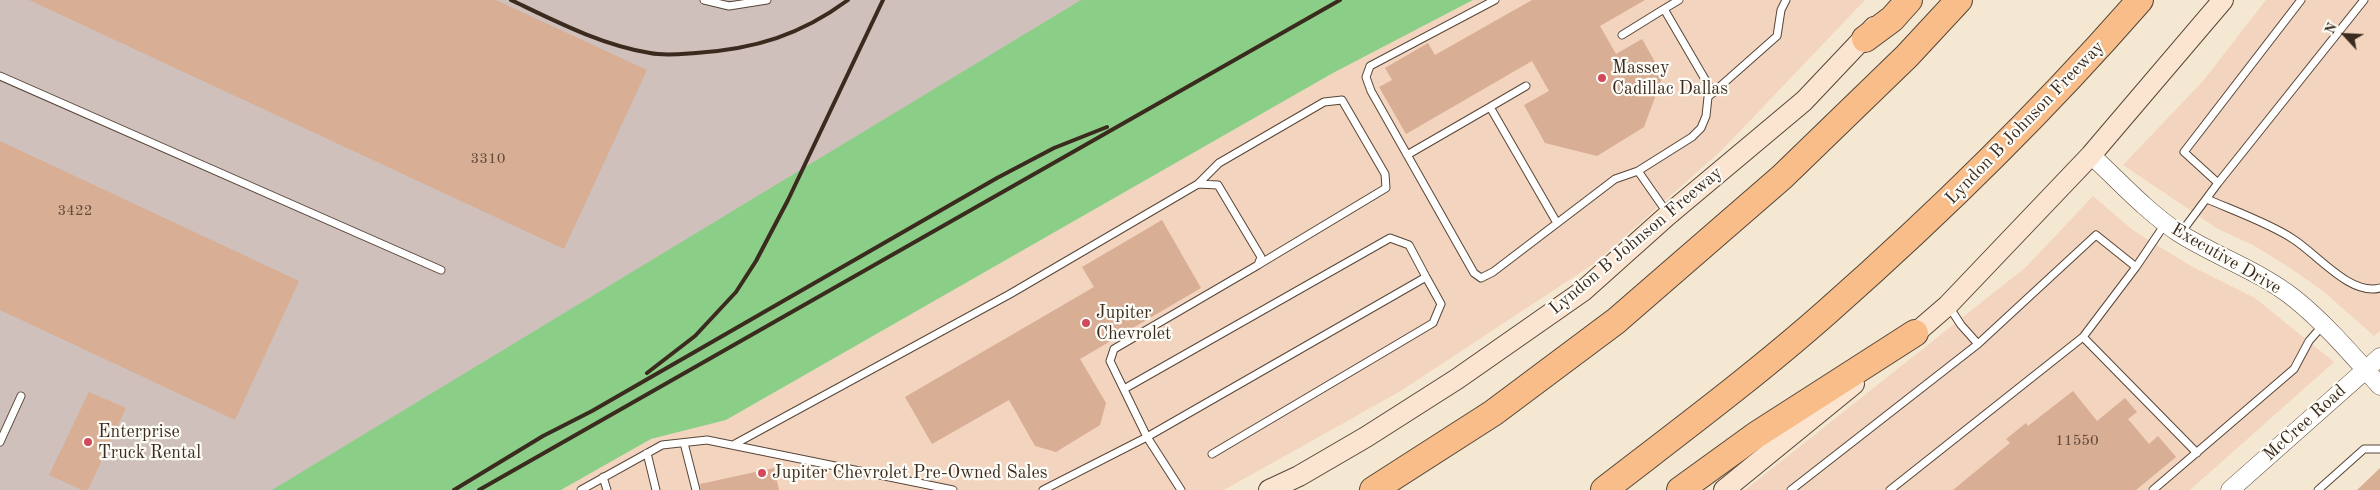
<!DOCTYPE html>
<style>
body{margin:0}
#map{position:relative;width:2380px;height:490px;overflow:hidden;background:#f5e8d2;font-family:"Old Standard TT",serif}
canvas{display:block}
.north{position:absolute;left:2320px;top:10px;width:50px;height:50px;-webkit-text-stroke:4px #fdfcf7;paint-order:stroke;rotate:295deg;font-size:14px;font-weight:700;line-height:20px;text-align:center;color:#3b2a1e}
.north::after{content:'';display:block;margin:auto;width:18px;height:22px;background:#3b2a1e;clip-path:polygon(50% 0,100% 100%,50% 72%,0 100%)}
</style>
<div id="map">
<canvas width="2380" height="490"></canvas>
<div class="north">N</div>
</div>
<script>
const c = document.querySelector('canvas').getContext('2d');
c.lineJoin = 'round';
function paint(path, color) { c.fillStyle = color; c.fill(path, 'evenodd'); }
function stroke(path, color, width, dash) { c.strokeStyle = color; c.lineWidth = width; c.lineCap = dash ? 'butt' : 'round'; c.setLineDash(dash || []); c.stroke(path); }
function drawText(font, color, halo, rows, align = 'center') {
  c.font = font + ' "Old Standard TT",serif'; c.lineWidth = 4.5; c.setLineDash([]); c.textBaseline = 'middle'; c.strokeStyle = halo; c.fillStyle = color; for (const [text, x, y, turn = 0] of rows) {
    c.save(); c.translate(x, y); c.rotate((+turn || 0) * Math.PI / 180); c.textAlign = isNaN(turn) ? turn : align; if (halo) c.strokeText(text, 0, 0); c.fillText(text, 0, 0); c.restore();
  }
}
paint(new Path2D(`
 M 1473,0 L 1865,0 L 1722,150 L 1595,263 L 1399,392 L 1224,490 L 561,490 L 651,439 L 726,420 L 1333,73 Z
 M 2266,0 L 2380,0 L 2380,331 L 2374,336 L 2323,291 L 2290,268 L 2253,245 L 2218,229 L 2123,165 L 2203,81 Z
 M 2093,196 L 2134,231 L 2191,266 L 2255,298 L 2334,362 L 2190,490 L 1745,490 L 2026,267 Z`), '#f3d4bf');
paint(new Path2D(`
 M 0,0 L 1266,0 L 314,490 L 0,490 Z`), '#cfc0bb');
paint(new Path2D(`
 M 1081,0 L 1473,0 L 1333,73 L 726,420 L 651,439 L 561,490 L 272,490 Z`), '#8bce87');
paint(new Path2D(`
 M 29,0 L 496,0 L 647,70 L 564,249 Z
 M 1532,0 L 1645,0 L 1600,26 L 1616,54 L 1642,39 L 1663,76 L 1644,127 L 1597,156 L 1545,143 L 1524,105 L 1549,91 L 1532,61 L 1406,134 L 1379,87 L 1392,80 L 1385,68 L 1428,43 L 1435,55 Z
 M 0,141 L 299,281 L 235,420 L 0,310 Z
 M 1162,220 L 1201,288 L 1080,359 L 1106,403 L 1100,425 L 1056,452 L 1035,446 L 1009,400 L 932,444 L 905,397 L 1094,287 L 1082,267 Z
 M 2073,391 L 2097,421 L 2125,398 L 2137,412 L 2128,419 L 2149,444 L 2158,436 L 2176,457 L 2136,490 L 1953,490 L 2010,443 L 2006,439 L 2026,423 L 2028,426 Z
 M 89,392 L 126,408 L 88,490 L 82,490 L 49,475 Z
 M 774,468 L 779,490 L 701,490 L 700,484 Z
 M 2380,468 L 2380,490 L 2357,490 Z`), '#d8ae94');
const service = new Path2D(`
 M 704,0 L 729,6 L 767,0
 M 1495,0 L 1370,66 L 1366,77 L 1371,91 L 1474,273 L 1481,278 L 1493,272 L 1615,179 L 1638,171 L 1692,137 L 1701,128 L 1706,116 L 1708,97 L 1777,36 L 1781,10 L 1786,0
 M 1679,0 L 1664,9 L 1713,93
 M 1622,35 L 1664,9
 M 0,76 L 441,270
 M 1490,107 L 1526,86
 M 1407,155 L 1490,107 L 1557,223
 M 1638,171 L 1668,214
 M 2218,183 L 2364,0
 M 1198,184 L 1219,163 L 1324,102 L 1342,100 L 1385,174 L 1386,188 L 1258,265
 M 2207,199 C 2232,210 2271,224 2293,239 C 2317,254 2350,296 2380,288
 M 2165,224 L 2136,267 L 2083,337 L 2197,453
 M 2180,234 L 2218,183 L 2184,152 L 2301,0
 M 1948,305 L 1961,325 L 1978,344
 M 0,442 L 21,396
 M 684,443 L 696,490
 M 733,445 L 1010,294 L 1198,184 L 1218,185 L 1261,257 L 1258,265 L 1114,349 L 1110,361 L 1147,437 L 1426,277 L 1409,245 L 1390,238 L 1124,389
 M 647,453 L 656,490
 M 1212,454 L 1433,323 L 1441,304 L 1426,277
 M 603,477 L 607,490
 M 581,490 L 662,445 L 707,440 L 953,490
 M 1043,490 L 1147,437 L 1181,490
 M 1791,490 L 1978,344 L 2096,235 L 2136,267
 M 1890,490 L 2083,337
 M 2153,490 L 2294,369 L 2309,341 L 2323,325
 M 2318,490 L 2364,449 L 2380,449`);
const tertiary = new Path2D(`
 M 2091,155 C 2119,181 2147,212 2179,233 C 2217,257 2260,271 2295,299 C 2326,324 2353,356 2380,386
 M 2230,490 L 2380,357`);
const secondary = new Path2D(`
 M 1904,343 L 1948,305 L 2091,155 L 2223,0
 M 1269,490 L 1299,476 L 1366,437 L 1457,379 L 1583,291 L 1668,215 L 1804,101 L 1874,27
 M 1724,490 L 1854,384`);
const motorway = new Path2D(`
 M 1865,39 L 1892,19 L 1909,0
 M 1373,490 L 1493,413 L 1616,321 L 1782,177 L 1907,56 L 1959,0
 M 1604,490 C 1679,432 1757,374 1828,311 C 1939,213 2043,111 2140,0
 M 1680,490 L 1756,435 L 1915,333`);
stroke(service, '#574639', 9);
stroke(tertiary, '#574639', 19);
stroke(secondary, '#574639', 22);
stroke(motorway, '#574639', 28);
stroke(service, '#fff', 7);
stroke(tertiary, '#fff', 18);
stroke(secondary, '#fce5d0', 20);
stroke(motorway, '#f8bd89', 26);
stroke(new Path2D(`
 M 511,0 C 555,21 601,45 650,53 C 665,56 681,54 696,53 C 755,49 801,35 848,0
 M 647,373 L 695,336 L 736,292 L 756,261 L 788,200 L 883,0
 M 454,490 L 543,436 L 592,411 L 997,178 L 1054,148 L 1107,127
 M 479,490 L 1340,0`), '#3b2a1e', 4);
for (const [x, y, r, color] of [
 [1602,78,5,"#d1495b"],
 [1086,323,5,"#d1495b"],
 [88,442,5,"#d1495b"],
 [762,473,5,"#d1495b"]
]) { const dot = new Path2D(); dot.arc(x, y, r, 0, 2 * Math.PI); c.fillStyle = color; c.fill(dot); stroke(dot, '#fdfcf7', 2); }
drawText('15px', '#624b3c', null, [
 ["3310",488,159],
 ["3422",75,211],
 ["11550",2077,441]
]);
drawText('18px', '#3b2a1e', '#fdfcf7', [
 ["Massey",1612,68],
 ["Cadillac Dallas",1612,89],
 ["Jupiter",1096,313],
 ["Chevrolet",1096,334],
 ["Enterprise",98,432],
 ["Truck Rental",98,453],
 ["Jupiter Chevrolet Pre-Owned Sales",772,473]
], 'left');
drawText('18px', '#3b2a1e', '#fdfcf7', [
 ["Lyndon B Johnson Freeway",2025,123,-46],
 ["Lyndon B Johnson Freeway",1636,241,-40],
 ["Executive Drive",2226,259,30],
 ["McCree Road",2305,423,-42]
]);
</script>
